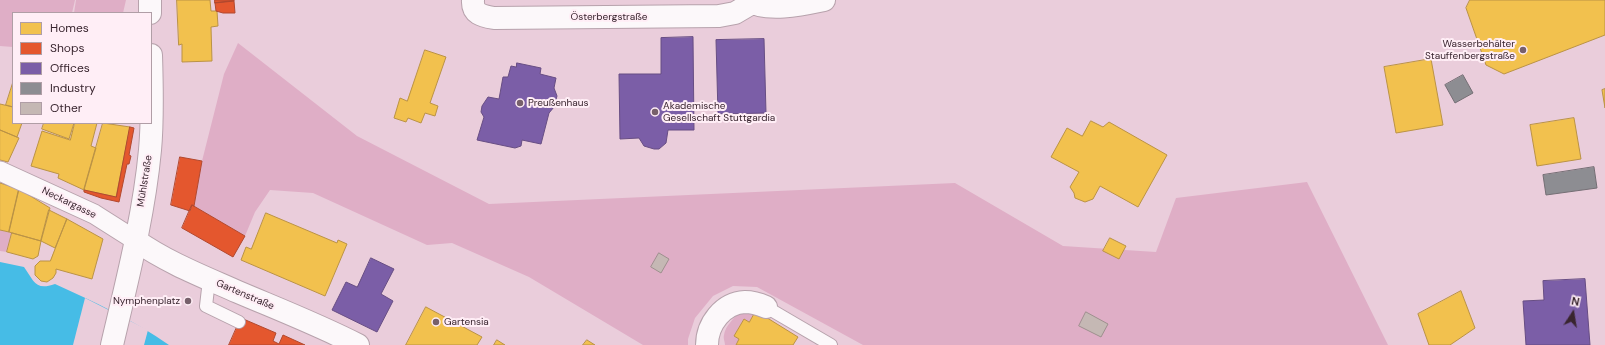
<!DOCTYPE html>
<meta charset="utf-8">
<style>
body{margin:0}
#map{position:relative;width:1605px;height:345px;overflow:hidden;background:#eacddb;font-family:"DM Sans",sans-serif}
canvas{display:block}
.legend{position:absolute;left:12px;top:12px;width:140px;height:112px;box-sizing:border-box;background:#ffeef6;border:1px solid #b09ea6;margin:0;padding:5px 7px;list-style:none;font-size:12px;color:#39252f}
.legend li{display:flex;align-items:center;gap:8px;height:20px}
.legend b{width:20px;border:1px solid #b09ea6}
.north{position:absolute;left:1553px;top:293px;width:40px;height:40px;-webkit-text-stroke:3px #ffeef6;paint-order:stroke;rotate:12deg;font-size:11px;font-weight:700;line-height:16px;text-align:center;color:#39252f}
.north::after{content:'';display:block;margin:auto;width:14px;height:18px;background:#39252f;clip-path:polygon(50% 0,100% 100%,50% 72%,0 100%)}
</style>
<div id="map">
<canvas width="1605" height="345"></canvas>
<ul class="legend">
<li><b style="height:11px;background:#f2c14e"></b>Homes</li>
<li><b style="height:11px;background:#e4572e"></b>Shops</li>
<li><b style="height:11px;background:#7b5ea7"></b>Offices</li>
<li><b style="height:11px;background:#8d8d92"></b>Industry</li>
<li><b style="height:11px;background:#c5b8b4"></b>Other</li>
</ul>
<div class="north">N</div>
</div>
<script>
const c = document.querySelector('canvas').getContext('2d');
c.lineJoin = 'round';
function paint(path, color) { c.fillStyle = color; c.fill(path, 'evenodd'); }
function stroke(path, color, width, dash) { c.strokeStyle = color; c.lineWidth = width; c.lineCap = dash ? 'butt' : 'round'; c.setLineDash(dash || []); c.stroke(path); }
function drawText(font, color, halo, rows, align = 'center') {
  c.font = font + ' "DM Sans",sans-serif'; c.lineWidth = 4; c.setLineDash([]); c.textBaseline = 'middle'; c.strokeStyle = halo; c.fillStyle = color; for (const [text, x, y, turn = 0] of rows) {
    c.save(); c.translate(x, y); c.rotate((+turn || 0) * Math.PI / 180); c.textAlign = isNaN(turn) ? turn : align; if (halo) c.strokeText(text, 0, 0); c.fillText(text, 0, 0); c.restore();
  }
}
paint(new Path2D(`
 M 0,0 L 75,0 L 72,13 L 13,13 L 13,47 L 0,46 Z
 M 76,0 L 126,0 L 123,13 L 74,13 Z
 M 238,43 L 357,136 L 489,204 L 955,183 L 1063,246 L 1156,252 L 1176,198 L 1307,182 L 1388,345 L 863,345 L 757,287 L 733,286 L 713,296 L 695,318 L 688,339 L 688,345 L 643,345 L 529,277 L 452,243 L 427,245 L 313,193 L 270,190 L 255,212 L 245,236 L 194,206 L 202,161 L 224,74 Z
 M 0,230 L 12,233 L 7,252 L 0,251 Z
 M 741,311 L 756,311 L 749,322 L 744,319 L 734,336 L 739,339 L 736,345 L 725,345 C 725,342 723,338 724,335 C 725,326 735,317 741,311 Z`), '#dfaec6');
paint(new Path2D(`
 M 0,262 L 24,267 C 34,281 35,291 55,284 C 94,302 134,320 169,345 L 0,345 Z`), '#46bce6');
paint(new Path2D(`
 M 85,298 L 148,330 L 144,345 L 73,345 Z`), '#eacddb');
const homes = new Path2D(`
 M 177,0 L 210,0 L 211,11 L 217,11 L 218,26 L 211,27 L 212,61 L 182,62 L 182,44 L 179,45 Z
 M 1470,0 L 1605,0 L 1605,35 L 1504,74 L 1486,65 L 1466,8 Z
 M 425,50 L 446,57 L 430,103 L 438,106 L 435,116 L 425,113 L 421,123 L 408,118 L 406,122 L 394,118 L 400,98 L 407,101 Z
 M 1431,59 L 1443,125 L 1396,133 L 1384,67 Z
 M 13,82 L 13,107 L 6,105 Z
 M 1605,89 L 1605,108 L 1602,90 Z
 M 0,104 L 13,107 L 13,123 L 22,123 L 17,137 L 0,130 Z
 M 1574,118 L 1581,159 L 1537,166 L 1530,125 Z
 M 1091,121 L 1103,127 L 1109,122 L 1167,155 L 1138,207 L 1100,186 L 1093,199 L 1085,202 L 1075,198 L 1074,193 L 1070,187 L 1079,172 L 1051,157 L 1067,128 L 1082,136 Z
 M 44,123 L 74,123 L 69,139 L 42,129 Z
 M 75,123 L 97,123 L 91,146 L 96,148 L 84,190 L 58,178 L 59,174 L 31,166 L 42,131 L 70,140 Z
 M 103,123 L 130,127 L 116,197 L 84,190 Z
 M 0,130 L 19,138 L 8,162 L 0,160 Z
 M 0,183 L 19,189 L 9,232 L 0,230 Z
 M 19,189 L 50,208 L 41,241 L 9,232 Z
 M 49,210 L 67,219 L 55,248 L 41,241 Z
 M 266,213 L 337,243 L 338,240 L 347,244 L 325,296 L 241,260 L 246,247 L 251,249 Z
 M 67,219 L 103,239 L 92,279 L 56,269 L 56,273 L 53,278 L 47,282 L 41,281 L 35,275 L 35,266 L 40,261 L 50,261 Z
 M 12,233 L 41,241 L 38,256 L 33,259 L 7,252 Z
 M 1110,238 L 1126,246 L 1119,259 L 1103,251 Z
 M 1461,291 L 1475,328 L 1450,345 L 1429,345 L 1418,314 Z
 M 426,307 L 482,337 L 477,345 L 406,345 Z
 M 756,311 L 798,337 L 793,345 L 736,345 L 739,339 L 734,336 L 744,319 L 749,322 Z
 M 497,340 L 505,345 L 494,345 Z
 M 587,340 L 595,345 L 583,345 Z`);
paint(homes, '#f2c14e');
stroke(homes, '#ba9245', 1);
const shops = new Path2D(`
 M 215,0 L 234,0 L 234,1 L 215,3 Z
 M 234,1 L 235,13 L 223,13 L 216,11 L 215,3 Z
 M 130,127 L 134,128 L 129,155 L 131,156 L 129,164 L 127,164 L 119,202 L 101,198 L 84,192 L 84,190 L 116,197 Z
 M 180,157 L 202,161 L 194,206 L 192,205 L 190,211 L 171,205 Z
 M 192,205 L 245,236 L 233,257 L 182,228 Z
 M 241,318 L 276,333 L 273,341 L 279,344 L 283,335 L 305,345 L 229,345 Z`);
paint(shops, '#e4572e');
stroke(shops, '#b1482e', 1);
const offices = new Path2D(`
 M 693,37 L 694,130 L 668,130 L 666,143 L 659,149 L 654,149 L 644,146 L 639,138 L 620,139 L 619,74 L 661,74 L 661,38 Z
 M 764,39 L 766,113 L 718,114 L 716,40 Z
 M 517,63 L 541,68 L 540,74 L 556,78 L 554,88 L 557,96 L 554,107 L 549,113 L 541,144 L 522,140 L 521,146 L 515,148 L 477,140 L 484,117 L 481,112 L 482,106 L 488,97 L 499,99 L 503,77 L 508,77 L 511,66 L 516,67 Z
 M 371,258 L 394,269 L 381,294 L 393,301 L 377,332 L 332,310 L 346,282 L 357,287 Z
 M 1585,279 L 1590,345 L 1526,345 L 1523,301 L 1544,300 L 1543,281 Z`);
paint(offices, '#7b5ea7');
stroke(offices, '#674d83', 1);
const industry = new Path2D(`
 M 1463,75 L 1473,93 L 1455,103 L 1445,85 Z
 M 1594,167 L 1597,188 L 1546,195 L 1543,175 Z`);
paint(industry, '#8d8d92');
stroke(industry, '#746e74', 1);
const building = new Path2D(`
 M 659,253 L 669,259 L 661,273 L 651,267 Z
 M 1086,312 L 1108,324 L 1101,337 L 1079,326 Z`);
paint(building, '#c5b8b4');
stroke(building, '#9e908e', 1);
const service = new Path2D(`
 M 209,280 L 206,306 L 239,322
 M 766,307 L 831,345`);
const pedestrian = new Path2D(`
 M 0,171 L 94,214 L 135,240`);
const minor = new Path2D(`
 M 473,0 C 472,14 482,16 494,18 L 719,16 L 735,13 L 752,3
 M 748,0 C 766,13 805,4 824,0
 M 135,240 C 168,263 202,276 238,292 C 278,309 319,325 358,345
 M 707,345 C 707,324 723,303 745,302 C 752,302 759,304 766,307`);
const tertiary = new Path2D(`
 M 150,0 L 150,13
 M 112,345 C 127,281 144,215 150,150 C 153,118 152,87 151,55`);
stroke(service, '#b7a2ac', 14);
stroke(pedestrian, '#b7a2ac', 21);
stroke(minor, '#b7a2ac', 24);
stroke(tertiary, '#b7a2ac', 24);
stroke(service, '#fcf8fa', 12);
stroke(pedestrian, '#fcf8fa', 19);
stroke(minor, '#fcf8fa', 22);
stroke(tertiary, '#fcf8fa', 22);
for (const [x, y, r, color] of [
 [1523,50,4,"#77606b"],
 [520,103,4,"#77606b"],
 [655,112,4,"#77606b"],
 [188,301,4,"#77606b"],
 [436,322,4,"#77606b"]
]) { const dot = new Path2D(); dot.arc(x, y, r, 0, 2 * Math.PI); c.fillStyle = color; c.fill(dot); stroke(dot, '#ffeef6', 1.5); }
drawText('10px', '#39252f', '#ffeef6', [
 ["Österbergstraße",609,17],
 ["Mühlstraße",145,181,-81],
 ["Neckargasse",69,203,26],
 ["Gartenstraße",245,295,23]
]);
drawText('10px', '#39252f', '#ffeef6', [
 ["Wasserbehälter",1515,44,"right"],
 ["Stauffenbergstraße",1515,56,"right"],
 ["Preußenhaus",528,103],
 ["Akademische",663,106],
 ["Gesellschaft Stuttgardia",663,118],
 ["Nymphenplatz",180,301,"right"],
 ["Gartensia",444,322]
], 'left');
</script>
